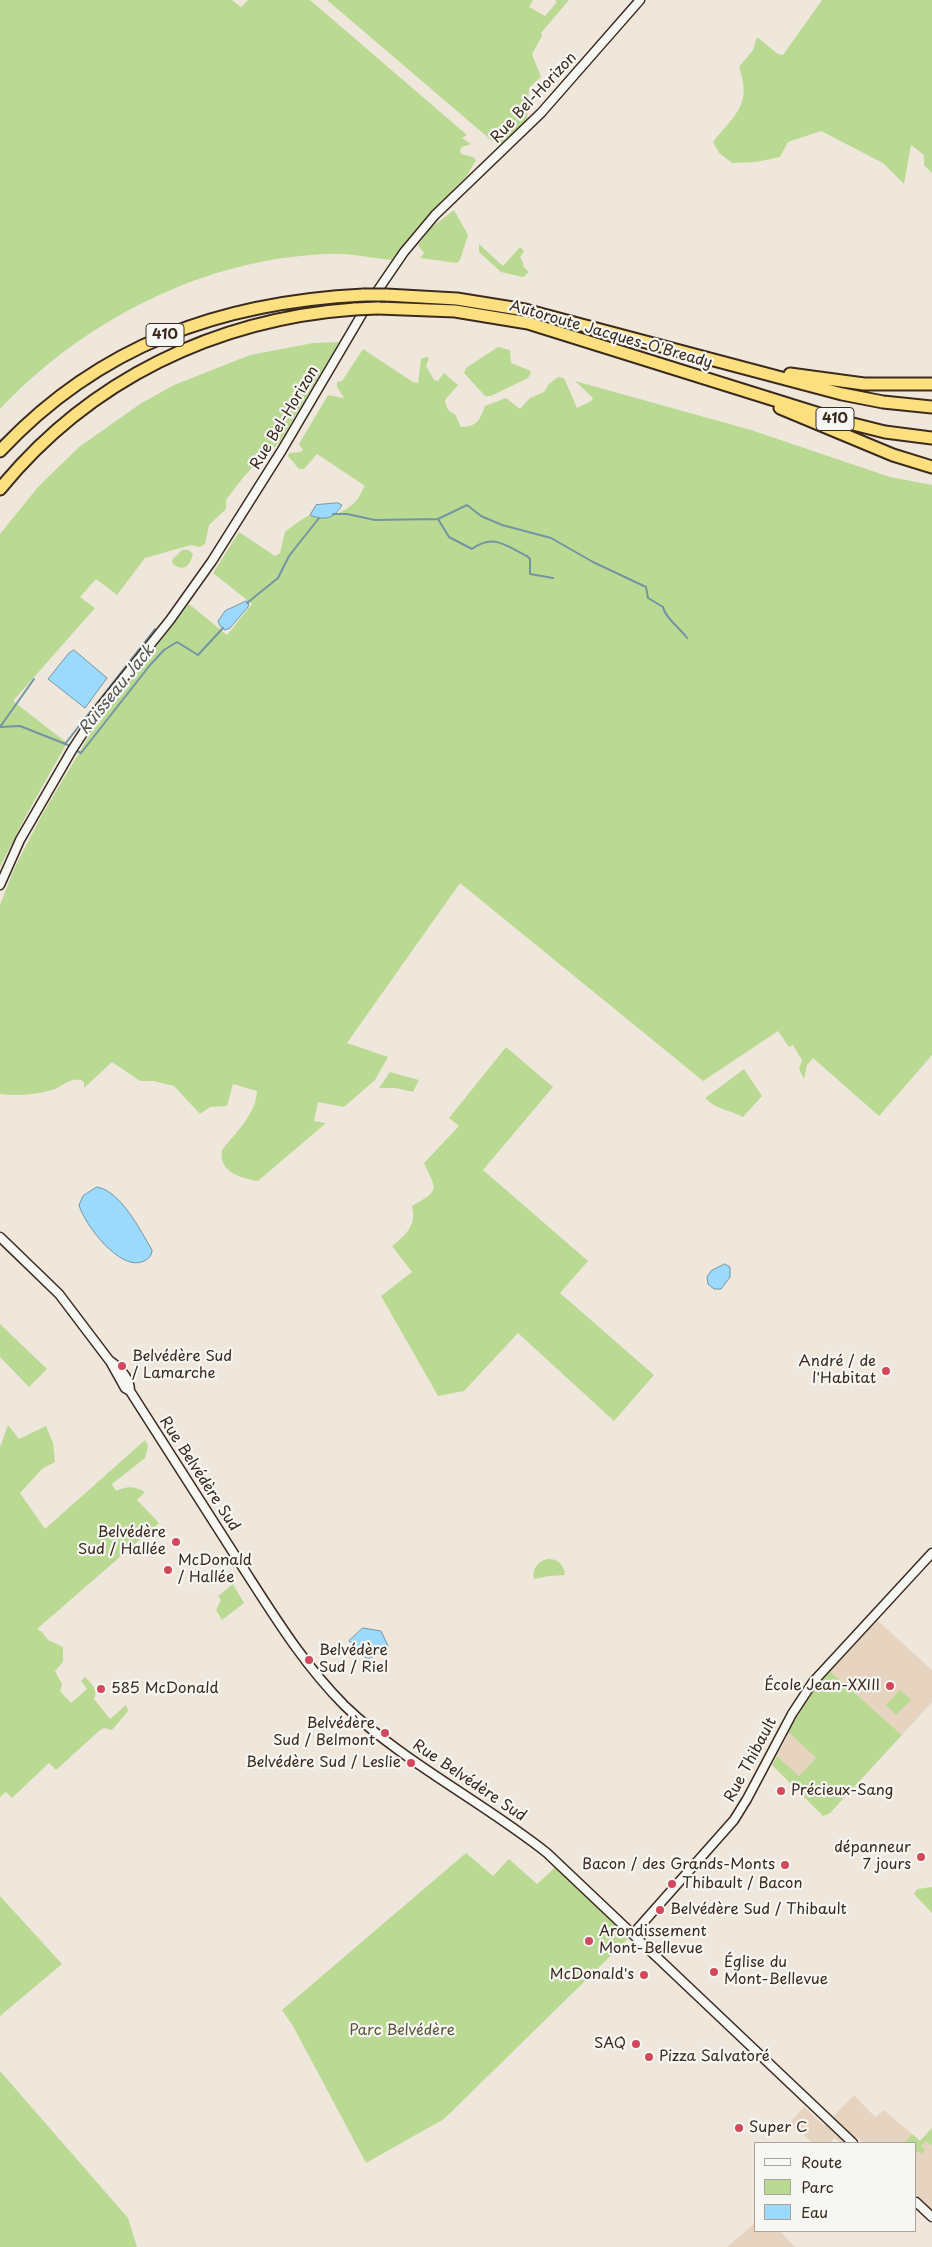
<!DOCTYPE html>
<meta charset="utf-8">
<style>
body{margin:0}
#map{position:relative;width:932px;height:2247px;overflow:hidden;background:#efe7dc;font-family:"Playpen Sans",sans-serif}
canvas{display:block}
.legend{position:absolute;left:754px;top:2142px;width:162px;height:90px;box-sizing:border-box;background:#f6f6f2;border:1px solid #aba49d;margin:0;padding:6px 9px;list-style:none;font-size:15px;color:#3b2a1e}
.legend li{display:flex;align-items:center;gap:10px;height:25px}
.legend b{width:25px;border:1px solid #aba49d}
</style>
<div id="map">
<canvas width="932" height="2247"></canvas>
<ul class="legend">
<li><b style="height:6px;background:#f6f6f2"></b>Route</li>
<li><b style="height:14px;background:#bada93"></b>Parc</li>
<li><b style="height:14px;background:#9bdafc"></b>Eau</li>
</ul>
</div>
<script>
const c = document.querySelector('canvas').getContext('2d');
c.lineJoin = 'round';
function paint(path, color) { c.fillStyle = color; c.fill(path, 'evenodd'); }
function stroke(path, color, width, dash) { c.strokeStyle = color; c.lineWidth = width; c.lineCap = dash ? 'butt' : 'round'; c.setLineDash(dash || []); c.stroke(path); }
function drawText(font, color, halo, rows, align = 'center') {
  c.font = font + ' "Playpen Sans",sans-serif'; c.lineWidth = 4.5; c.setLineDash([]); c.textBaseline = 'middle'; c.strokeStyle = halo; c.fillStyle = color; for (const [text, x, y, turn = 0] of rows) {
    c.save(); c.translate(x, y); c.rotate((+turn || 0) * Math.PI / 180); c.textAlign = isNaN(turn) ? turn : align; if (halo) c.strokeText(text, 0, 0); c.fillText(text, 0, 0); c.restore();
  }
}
paint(new Path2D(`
 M 876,1619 L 932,1670 L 932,1702 L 902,1735 L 829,1670 L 844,1657 Z
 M 789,1733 L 831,1771 L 814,1790 L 777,1756 Z
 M 854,2095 L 875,2117 L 884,2110 L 920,2141 L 932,2128 L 932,2210 L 916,2195 L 916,2143 L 864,2143 L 857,2137 L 850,2143 L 841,2143 L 835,2138 L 829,2143 L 812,2143 L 800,2131 L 798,2132 L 789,2124 L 804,2107 L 824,2126 Z
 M 756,2222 L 756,2231 L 780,2231 L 795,2247 L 727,2247 Z`), '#e6d4c1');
paint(new Path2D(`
 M 0,0 L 232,0 L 241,7 L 248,0 L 310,0 L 467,135 L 462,138 L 471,144 L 462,147 L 460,150 L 461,154 L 473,157 L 476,160 L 466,177 L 431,212 L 392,260 C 371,258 349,253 328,254 C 205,258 84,320 0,409 Z
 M 327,0 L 533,0 L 529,7 L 545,16 L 557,2 L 555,0 L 569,0 L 541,33 L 542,36 L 532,54 L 541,77 L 529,88 L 527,120 L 498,146 Z
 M 822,0 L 932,0 L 932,173 L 924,165 L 924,155 L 911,145 L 904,184 L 883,163 L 821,131 L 788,142 L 780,157 L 756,162 L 732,163 L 719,153 L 713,142 C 736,113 752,105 739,67 L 753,50 L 757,37 L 778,54 L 783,55 Z
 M 454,210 L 468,235 L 460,260 L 457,263 L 420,258 L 424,253 L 418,245 L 432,227 Z
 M 479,244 L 503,266 L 520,247 L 524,251 L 520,257 L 523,262 L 523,266 L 529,272 L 523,277 L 501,272 L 479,252 Z
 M 339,342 L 279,443 L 257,462 L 242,479 L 226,500 L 226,509 L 209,525 L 205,544 L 200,547 L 191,545 L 145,558 L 117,595 L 96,579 L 80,597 L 95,608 L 13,701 L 67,743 L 28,812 L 0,867 L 0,534 L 38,487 L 79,447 L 140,404 L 174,385 L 250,355 L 313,343 Z
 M 498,347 L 510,350 L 511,363 L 529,370 L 531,373 L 528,378 L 491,396 L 485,396 L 464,373 L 466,368 Z
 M 363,349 L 413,382 L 418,383 L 421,359 L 426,357 L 429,358 L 426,366 L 434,380 L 438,381 L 444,373 L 458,385 L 445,400 C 446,407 448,412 455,414 L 461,427 C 478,426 479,421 485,406 L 506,398 L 520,409 L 530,398 L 544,392 L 549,384 L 558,377 L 564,378 L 577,408 L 591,401 L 593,398 L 575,381 L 751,430 L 890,477 L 932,485 L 932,1055 L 879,1116 L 813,1058 L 807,1065 L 804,1079 L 799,1069 L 802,1060 L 793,1045 L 789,1047 L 778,1031 L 703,1081 L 460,883 L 347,1043 L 388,1057 L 375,1080 L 344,1107 L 318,1102 L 314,1121 L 326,1123 L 258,1181 C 241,1178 218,1172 222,1150 C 236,1132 256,1114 257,1091 L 233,1084 L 227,1106 L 210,1107 L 200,1114 L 174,1086 L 154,1081 L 140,1081 L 112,1062 L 84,1088 L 84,1082 C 75,1075 64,1085 55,1089 C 37,1095 19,1096 0,1094 L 0,905 L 14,869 L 43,813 L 92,731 L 189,604 L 227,635 L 252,604 L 213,573 L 239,532 L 275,556 L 280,553 L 285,532 C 288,529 306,516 310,515 C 324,521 347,512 357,500 C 360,496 362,490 365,486 L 317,454 L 304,469 L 299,469 L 288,456 L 289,453 L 300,452 L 303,450 L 299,444 L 328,395 L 344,398 L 337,387 L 337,382 L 342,381 Z
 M 182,550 L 189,550 L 193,554 C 190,566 184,572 173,564 L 172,560 Z
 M 506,1047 L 553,1087 L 483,1170 L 588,1261 L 560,1293 L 654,1375 L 614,1421 L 518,1333 L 464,1391 L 438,1396 L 381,1296 L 412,1272 L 392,1246 C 406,1235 417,1225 412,1206 C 440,1190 437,1191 424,1163 L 459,1126 L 449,1118 Z
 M 744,1069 L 762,1096 L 743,1117 C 728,1109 717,1110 705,1098 Z
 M 390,1072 L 419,1080 L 413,1092 L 395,1088 L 379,1088 Z
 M 0,1324 L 47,1369 L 29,1387 L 0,1357 Z
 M 8,1425 L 19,1439 L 46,1426 L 53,1443 L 55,1462 L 42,1469 L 20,1493 L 45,1529 L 145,1440 L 148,1446 L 145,1458 L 112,1484 L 116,1491 C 128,1486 134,1486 145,1492 L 137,1500 L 159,1523 L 37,1629 L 42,1632 L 48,1640 L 63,1647 L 63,1662 L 55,1671 L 62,1684 L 60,1691 L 71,1703 L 87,1689 L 81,1681 L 85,1677 C 91,1684 99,1689 94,1699 L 110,1719 L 126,1705 L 128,1711 L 112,1730 L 104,1728 L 99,1731 L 56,1770 L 49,1763 L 12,1798 L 6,1792 L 0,1797 L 0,1447 Z
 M 547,1559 C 557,1558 564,1564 565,1575 L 549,1576 L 534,1579 C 532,1569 537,1562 547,1559 Z
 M 233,1584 L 244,1603 L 222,1620 L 216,1610 L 221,1600 L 218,1596 Z
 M 829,1670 L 902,1735 L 830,1813 L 823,1816 L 772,1765 L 777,1756 L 799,1776 L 816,1758 L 788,1732 L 811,1694 Z
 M 900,1690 L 911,1700 L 896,1715 L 886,1705 Z
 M 466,1853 L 493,1876 L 509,1859 L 537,1884 L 559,1864 L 633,1934 L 444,2119 L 366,2163 L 293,2026 L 282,2010 Z
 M 932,1887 L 932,1913 L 914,1894 L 917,1889 Z
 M 0,1896 L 62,1964 L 0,2016 Z
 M 0,2071 L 128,2218 L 137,2247 L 0,2247 Z
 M 932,2128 L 932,2145 L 926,2141 L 921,2146 L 925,2150 L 922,2154 L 919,2151 L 916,2154 L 916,2143 L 904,2143 L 912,2134 L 920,2141 Z`), '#bada93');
const water = new Path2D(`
 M 338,503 L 342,505 C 334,519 324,521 310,515 L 316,505 Z
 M 247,601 L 249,603 L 248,607 L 230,628 L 225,630 L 220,626 L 218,621 L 225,611 Z
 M 74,650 L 107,678 L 85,708 L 48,679 L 69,653 Z
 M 97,1187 C 121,1191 140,1230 152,1250 C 152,1255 149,1259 144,1261 C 121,1273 84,1224 79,1205 L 83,1196 Z
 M 725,1264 L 730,1267 L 730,1277 L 721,1289 L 714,1289 L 708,1284 L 707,1277 L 711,1271 Z
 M 363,1628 L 381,1631 L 388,1646 L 387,1649 L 370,1658 L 366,1658 L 349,1641 Z`);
paint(water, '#9bdafc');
stroke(water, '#7594a3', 1);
stroke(new Path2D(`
 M 333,514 L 347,514 L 375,520 L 438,519 L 467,505 L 481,516 L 502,525 L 551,538 L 593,562 L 646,587 L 648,598 L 663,607 C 665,618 680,628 687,638
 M 438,519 L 449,537 L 472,549 C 494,533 506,546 527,556 L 530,559 L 530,574 L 553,578
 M 247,603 L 278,578 L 289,556 L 319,518
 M 0,727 L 20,726 L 68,745
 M 0,727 L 34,679
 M 65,744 L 155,629
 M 77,751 L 81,753 L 150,665 L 164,650 L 177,642 L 198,655 L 223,628`), '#7594a3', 2);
const minor = new Path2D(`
 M 0,885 L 20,840 L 72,750 L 98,710 L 170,620 L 212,561 L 282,450 L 365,309 L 404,252 L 435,215 L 541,113 L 640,0
 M 0,1237 L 59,1294 L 109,1360 C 119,1367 130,1378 130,1391 C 166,1448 202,1504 238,1560 C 271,1611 302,1663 345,1706 C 403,1762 483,1802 547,1853 L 853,2143
 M 110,1361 L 125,1388 L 130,1391
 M 633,1934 L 734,1820 L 747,1799 L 792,1714 L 813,1682 L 932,1553
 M 916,2202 L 932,2217`);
const highway = new Path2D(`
 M 386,295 L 457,299 L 525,310 L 842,394 L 883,402 L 932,407
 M 378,308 L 455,311 L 528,323 L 845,422 L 885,432 L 932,438
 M 790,374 L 864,384 L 932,384
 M 780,408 L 893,455 L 932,467
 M 0,451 C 99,345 221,302 364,295
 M 0,489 C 89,380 215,319 355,309`);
stroke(minor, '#3b2a1e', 11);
stroke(highway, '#3b2a1e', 15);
stroke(minor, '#f6f6f2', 8);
stroke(highway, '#fce080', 11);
const highwayBridge = new Path2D(`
 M 364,295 L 386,295
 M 355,309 L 378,308`);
stroke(highwayBridge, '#3b2a1e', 15, []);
stroke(highwayBridge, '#fce080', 11);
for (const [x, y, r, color] of [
 [122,1366,5,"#d1495b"],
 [886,1371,5,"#d1495b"],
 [176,1542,5,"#d1495b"],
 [168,1570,5,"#d1495b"],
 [309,1660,5,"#d1495b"],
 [890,1686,5,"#d1495b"],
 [101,1689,5,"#d1495b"],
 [385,1733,5,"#d1495b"],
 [411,1763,5,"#d1495b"],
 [781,1791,5,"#d1495b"],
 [921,1857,5,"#d1495b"],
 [785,1865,5,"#d1495b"],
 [672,1884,5,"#d1495b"],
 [660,1910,5,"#d1495b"],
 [589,1941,5,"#d1495b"],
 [714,1972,5,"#d1495b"],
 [644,1975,5,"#d1495b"],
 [636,2044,5,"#d1495b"],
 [649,2057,5,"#d1495b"],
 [739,2128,5,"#d1495b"]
]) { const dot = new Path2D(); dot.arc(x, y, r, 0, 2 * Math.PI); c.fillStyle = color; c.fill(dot); stroke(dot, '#f6f6f2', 2); }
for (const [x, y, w] of [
 [165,335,38],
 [835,419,38]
]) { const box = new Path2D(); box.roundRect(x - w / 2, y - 11.5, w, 23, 4); c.fillStyle = '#f6f6f2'; c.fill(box); stroke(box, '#3b2a1e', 1); }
drawText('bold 14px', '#3b2a1e', null, [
 ["410",165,335],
 ["410",835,419]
]);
drawText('15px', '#3b2a1e', '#f6f6f2', [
 ["Rue Bel-Horizon",534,98,-47],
 ["Autoroute Jacques-O'Bready",611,335,16],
 ["Rue Bel-Horizon",285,418,-59],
 ["Rue Belvédère Sud",199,1474,57],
 ["Rue Thibault",751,1760,-62],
 ["Rue Belvédère Sud",469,1781,34]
]);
drawText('15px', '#3b2a1e', '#f6f6f2', [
 ["Belvédère Sud",132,1357],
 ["/ Lamarche",132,1374],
 ["André / de",876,1362,"right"],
 ["l'Habitat",876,1379,"right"],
 ["Belvédère",166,1533,"right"],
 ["Sud / Hallée",166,1550,"right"],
 ["McDonald",178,1561],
 ["/ Hallée",178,1578],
 ["Belvédère",319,1651],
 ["Sud / Riel",319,1668],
 ["École Jean-XXIII",880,1686,"right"],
 ["585 McDonald",111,1689],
 ["Belvédère",375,1724,"right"],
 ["Sud / Belmont",375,1741,"right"],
 ["Belvédère Sud / Leslie",401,1763,"right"],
 ["Précieux-Sang",791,1791],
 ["dépanneur",911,1848,"right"],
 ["7 jours",911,1865,"right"],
 ["Bacon / des Grands-Monts",775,1865,"right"],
 ["Thibault / Bacon",682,1884],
 ["Belvédère Sud / Thibault",670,1910],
 ["Arondissement",599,1932],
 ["Mont-Bellevue",599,1949],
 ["Église du",724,1963],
 ["Mont-Bellevue",724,1980],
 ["McDonald's",634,1975,"right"],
 ["SAQ",626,2044,"right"],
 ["Pizza Salvatoré",659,2057],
 ["Super C",749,2128]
], 'left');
drawText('15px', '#5b563b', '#f6f6f2', [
 ["Parc Belvédère",402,2031]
]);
drawText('italic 16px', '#535656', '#f6f6f2', [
 ["Ruisseau Jack",117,690,-51]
]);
</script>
